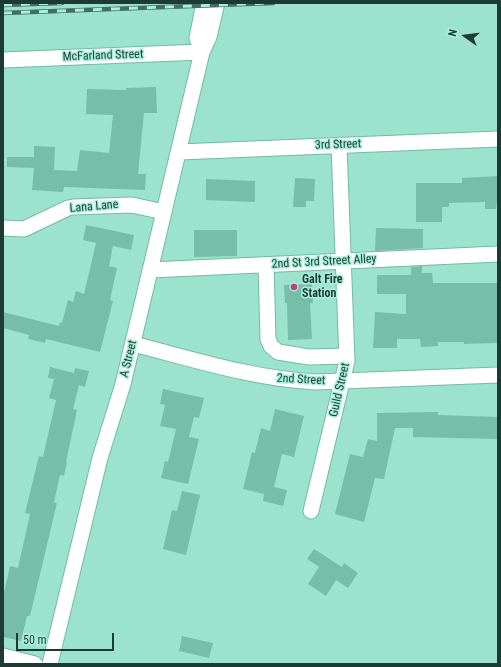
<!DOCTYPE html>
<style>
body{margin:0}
#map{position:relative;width:501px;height:667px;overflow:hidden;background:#9be3cc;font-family:"Roboto Condensed",sans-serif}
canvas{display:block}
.frame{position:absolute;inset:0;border:4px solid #1e3b33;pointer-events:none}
.north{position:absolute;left:445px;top:16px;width:40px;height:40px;-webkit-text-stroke:3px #a8f0d9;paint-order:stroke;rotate:284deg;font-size:11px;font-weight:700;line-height:16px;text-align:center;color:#1e3b33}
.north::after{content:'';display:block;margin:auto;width:14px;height:18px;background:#1e3b33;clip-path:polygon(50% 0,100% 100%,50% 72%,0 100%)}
.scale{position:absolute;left:16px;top:633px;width:98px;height:18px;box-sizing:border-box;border:2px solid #1e3b33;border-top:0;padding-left:5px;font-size:12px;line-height:14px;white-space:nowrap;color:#1e3b33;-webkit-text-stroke:3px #a8f0d9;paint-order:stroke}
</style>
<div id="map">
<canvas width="501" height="667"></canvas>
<div class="frame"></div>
<div class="north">N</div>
<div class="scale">50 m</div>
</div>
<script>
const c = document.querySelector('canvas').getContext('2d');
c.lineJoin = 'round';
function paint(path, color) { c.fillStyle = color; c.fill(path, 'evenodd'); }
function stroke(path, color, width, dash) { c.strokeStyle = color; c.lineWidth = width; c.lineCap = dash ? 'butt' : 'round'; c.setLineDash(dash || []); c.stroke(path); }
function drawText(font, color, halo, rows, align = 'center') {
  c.font = font + ' "Roboto Condensed",sans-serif'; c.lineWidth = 3; c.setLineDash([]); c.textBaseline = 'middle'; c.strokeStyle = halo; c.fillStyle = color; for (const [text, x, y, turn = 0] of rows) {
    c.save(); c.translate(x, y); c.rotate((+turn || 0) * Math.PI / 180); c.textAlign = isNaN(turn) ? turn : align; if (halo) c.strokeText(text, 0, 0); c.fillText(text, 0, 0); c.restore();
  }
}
paint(new Path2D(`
 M 156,87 L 157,113 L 144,113 L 138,174 L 146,174 L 145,190 L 64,187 L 63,192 L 32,190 L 34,168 L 7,167 L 7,157 L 34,157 L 34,146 L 55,147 L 54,170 L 77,171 L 80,150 L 109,153 L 113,115 L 86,114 L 87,89 L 126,90 L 126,88 Z
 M 498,176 L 498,202 L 497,202 L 496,209 L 485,209 L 485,202 L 449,203 L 449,207 L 442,207 L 442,222 L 416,222 L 416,183 L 462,183 L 462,178 Z
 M 295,178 L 315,179 L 314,201 L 306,201 L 306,207 L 293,207 Z
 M 206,179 L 255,181 L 255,202 L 206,200 Z
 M 86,225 L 134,235 L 131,250 L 113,246 L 109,266 L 117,268 L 110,300 L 113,301 L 100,352 L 46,339 L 45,343 L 28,339 L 29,335 L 3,328 L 3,312 L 59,326 L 60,322 L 62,323 L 68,300 L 73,302 L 76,291 L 84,294 L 96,243 L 83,240 Z
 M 376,228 L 423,229 L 423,248 L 375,251 Z
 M 194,230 L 237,230 L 237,256 L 194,257 Z
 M 422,266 L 422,273 L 432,273 L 433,283 L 498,283 L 498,343 L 464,344 L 464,342 L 438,342 L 438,346 L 421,347 L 420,339 L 397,339 L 397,348 L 373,348 L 375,312 L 406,314 L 406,294 L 377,294 L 377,275 L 411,275 L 411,267 Z
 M 312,284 L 313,303 L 310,303 L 312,339 L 288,340 L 287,303 L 285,303 L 284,285 Z
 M 50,367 L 74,373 L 75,368 L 89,371 L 85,387 L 79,385 L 73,409 L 77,410 L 66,462 L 67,462 L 64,476 L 60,475 L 54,502 L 57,503 L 30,616 L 27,616 L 21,641 L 3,637 L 3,597 L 10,566 L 18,568 L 30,514 L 25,513 L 39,456 L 43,457 L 56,400 L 49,398 L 54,379 L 48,378 Z
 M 163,389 L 204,398 L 199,418 L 194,417 L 189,437 L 199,439 L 188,484 L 161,478 L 165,461 L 168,462 L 176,429 L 160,426 L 165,405 L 160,404 Z
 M 275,409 L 304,416 L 294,457 L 282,454 L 274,487 L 287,490 L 283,506 L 263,501 L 264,494 L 243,489 L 252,452 L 255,453 L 261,428 L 270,431 Z
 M 438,412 L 438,415 L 498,417 L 498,439 L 413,437 L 413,428 L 395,428 L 384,479 L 375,478 L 364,522 L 335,514 L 350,454 L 363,457 L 368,439 L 377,441 L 377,413 Z
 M 182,491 L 200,495 L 186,555 L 163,549 L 172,510 L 177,511 Z
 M 314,549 L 342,567 L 344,563 L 358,573 L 348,588 L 336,580 L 326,596 L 308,584 L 319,567 L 307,559 Z
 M 182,636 L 213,643 L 209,658 L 179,651 Z`), '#77bea8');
const minor = new Path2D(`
 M 202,52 L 197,38 L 204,3
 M 3,60 L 202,52
 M 179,152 L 498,139
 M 3,228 L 24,229 L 68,208 L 73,207 L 132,205 L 164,212
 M 266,265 L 268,339 L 271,346 L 278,352 L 309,357 L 347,356
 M 150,270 L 498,254
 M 133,344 C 193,359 254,379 316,382 L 498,375
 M 311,511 L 347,361 L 339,145
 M 3,656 L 35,664
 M 50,664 L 100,458 L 123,384 L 202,52 L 209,37 L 217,3`);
stroke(minor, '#74bba6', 17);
stroke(minor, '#fff', 15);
const rail = new Path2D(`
 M 3,5 L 62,3
 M 3,13 L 273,3`);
stroke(rail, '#436d60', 4.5);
stroke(rail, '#a8f0d9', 3, [9]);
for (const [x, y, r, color] of [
 [294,287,4,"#c33e82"]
]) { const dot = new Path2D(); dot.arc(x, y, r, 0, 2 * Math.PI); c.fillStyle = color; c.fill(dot); stroke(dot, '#a8f0d9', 1.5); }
drawText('12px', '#1e3b33', '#a8f0d9', [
 ["McFarland Street",103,56,-2],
 ["3rd Street",338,145,-2],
 ["Lana Lane",94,207,-5],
 ["2nd St 3rd Street Alley",324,262,-3],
 ["A Street",129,359,-76],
 ["2nd Street",301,380,3],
 ["Guild Street",340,390,-77]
]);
drawText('bold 12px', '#1e3b33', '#a8f0d9', [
 ["Galt Fire",302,280],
 ["Station",302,294]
], 'left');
</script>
